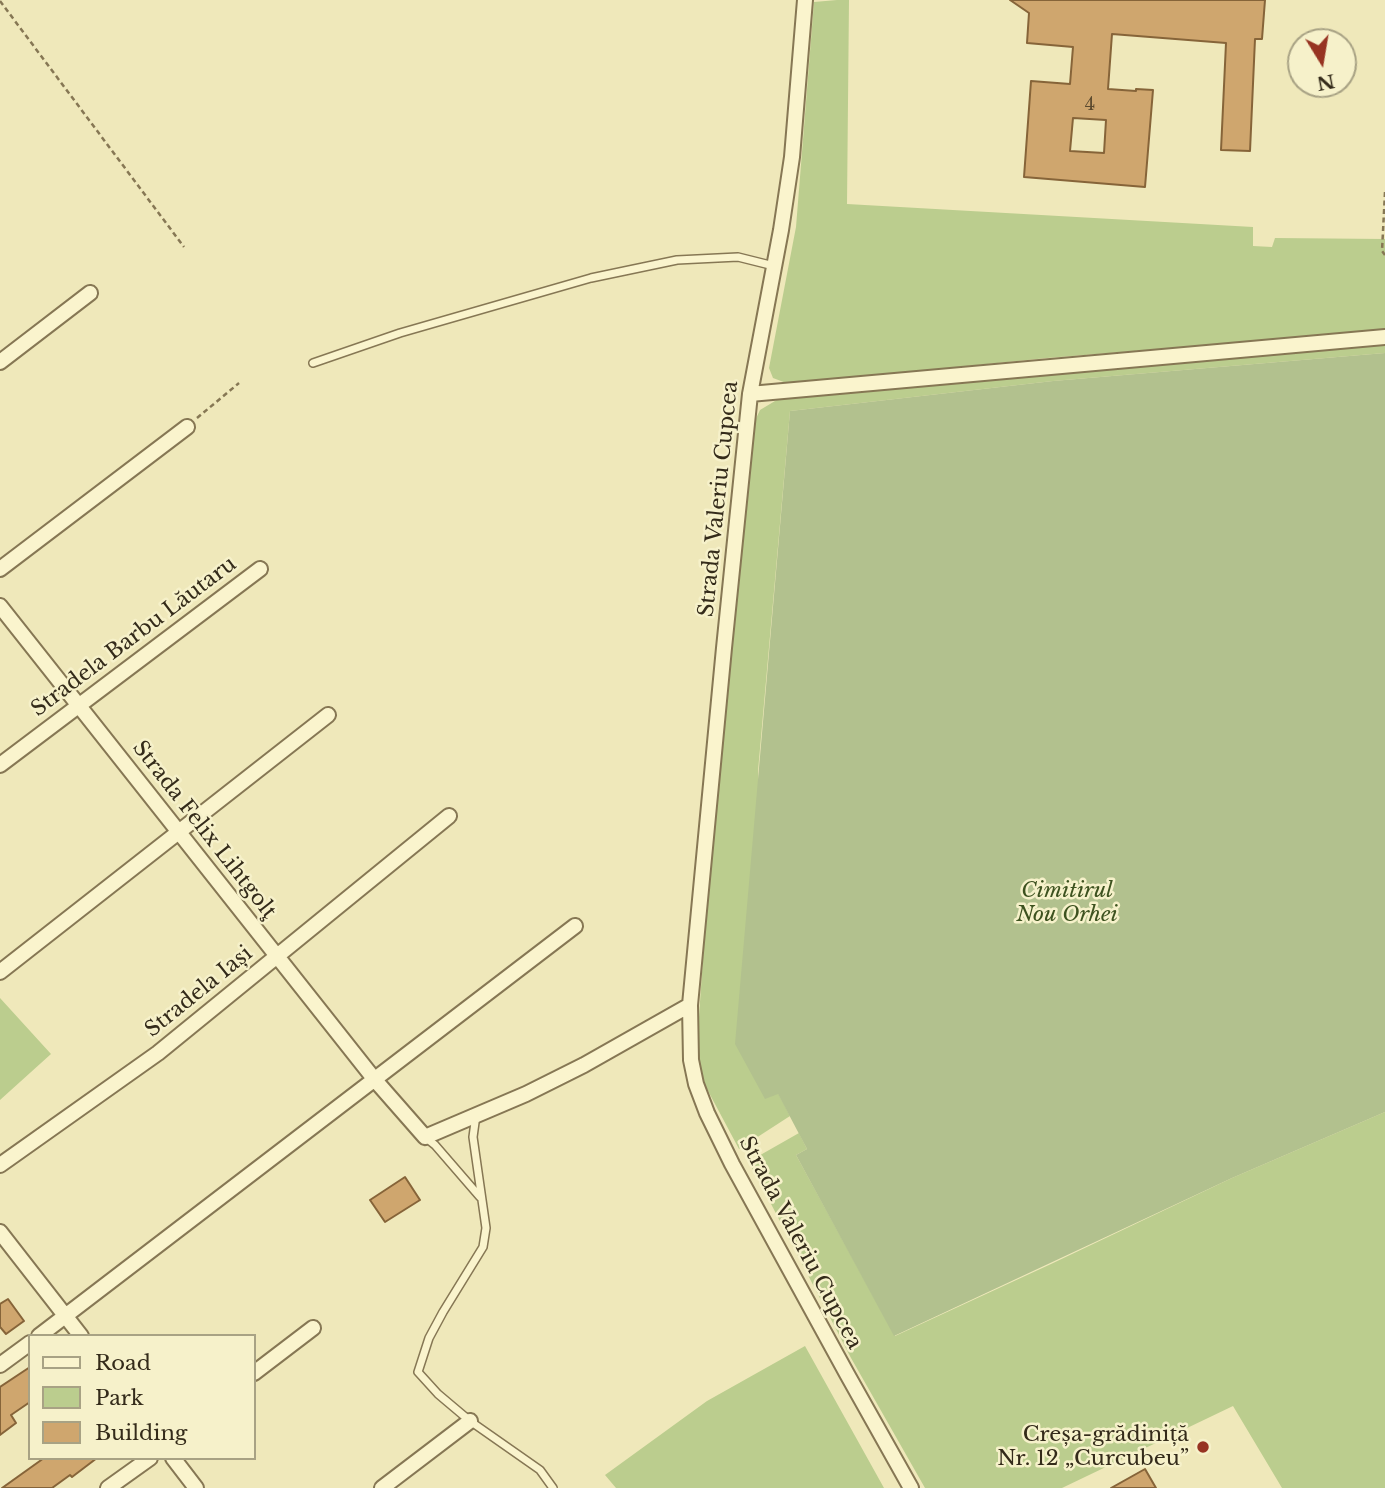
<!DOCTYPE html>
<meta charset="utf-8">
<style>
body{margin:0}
#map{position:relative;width:1385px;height:1488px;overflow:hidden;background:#efe8ba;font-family:"Libre Baskerville",serif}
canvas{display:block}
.legend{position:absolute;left:28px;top:1334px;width:228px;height:126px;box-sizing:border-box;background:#f6f1ca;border:2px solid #a8a284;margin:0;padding:9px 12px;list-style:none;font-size:21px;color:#342b1a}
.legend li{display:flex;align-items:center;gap:14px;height:35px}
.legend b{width:35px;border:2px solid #a8a284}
.north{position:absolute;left:1287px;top:28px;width:70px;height:70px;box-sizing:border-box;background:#f6f1ca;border:2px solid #a8a284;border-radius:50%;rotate:169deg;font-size:19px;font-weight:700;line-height:28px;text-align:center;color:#342b1a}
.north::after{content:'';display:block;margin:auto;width:24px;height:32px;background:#973422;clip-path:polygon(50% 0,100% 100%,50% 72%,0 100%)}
</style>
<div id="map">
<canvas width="1385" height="1488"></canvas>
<ul class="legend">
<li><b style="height:9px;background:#faf4cd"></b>Road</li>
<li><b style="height:19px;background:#bbcd8e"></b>Park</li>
<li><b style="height:19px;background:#cfa66e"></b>Building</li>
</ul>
<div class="north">N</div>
</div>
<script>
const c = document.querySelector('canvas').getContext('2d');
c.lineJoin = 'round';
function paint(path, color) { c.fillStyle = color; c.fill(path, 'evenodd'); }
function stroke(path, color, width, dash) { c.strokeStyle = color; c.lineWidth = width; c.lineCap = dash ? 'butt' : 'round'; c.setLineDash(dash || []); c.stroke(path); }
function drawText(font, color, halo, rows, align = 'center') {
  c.font = font + ' "Libre Baskerville",serif'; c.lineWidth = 5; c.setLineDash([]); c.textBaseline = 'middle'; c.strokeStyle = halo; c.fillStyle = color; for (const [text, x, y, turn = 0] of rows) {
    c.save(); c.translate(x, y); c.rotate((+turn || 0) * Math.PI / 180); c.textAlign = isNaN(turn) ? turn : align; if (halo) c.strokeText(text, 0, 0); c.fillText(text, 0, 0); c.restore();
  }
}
paint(new Path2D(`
 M 837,0 L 849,0 L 847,204 L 1253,227 L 1253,246 L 1272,247 L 1275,238 L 1385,239 L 1385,331 L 1047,358 L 789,384 L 773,378 L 769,368 L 796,227 L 814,2 Z
 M 1385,343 L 1385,353 L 1053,381 L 790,411 L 758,771 L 766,1098 L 778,1093 L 790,1116 L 739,1149 L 699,1074 L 697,1046 L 707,899 L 753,425 L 760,410 L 780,398 Z
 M 0,998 L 51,1054 L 0,1100 Z
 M 1385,1112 L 1385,1488 L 1282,1488 L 1233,1406 L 1062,1488 L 925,1488 L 851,1358 L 756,1175 L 748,1162 L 799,1133 L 807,1149 L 796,1155 L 895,1336 L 1051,1264 L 1232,1178 Z
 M 805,1346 L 884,1488 L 616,1488 L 605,1475 L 707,1401 Z`), '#bbcd8e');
paint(new Path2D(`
 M 1385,353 L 1385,1112 L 1232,1178 L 894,1336 L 796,1155 L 807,1149 L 778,1094 L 765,1099 L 735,1044 L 790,411 L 1053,381 Z`), '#b2c18e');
const building = new Path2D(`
 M 1010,0 L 1265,0 L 1262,39 L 1255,39 L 1250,151 L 1221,150 L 1226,43 L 1112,34 L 1108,89 L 1136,91 L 1136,89 L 1153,90 L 1145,187 L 1024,177 L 1031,81 L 1070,84 L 1073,47 L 1027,43 L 1029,13 ZM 1073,118 L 1106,120 L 1104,153 L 1070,151 Z
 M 405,1177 L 420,1200 L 385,1222 L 370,1200 Z
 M 8,1299 L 24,1321 L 6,1334 L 0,1327 L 0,1304 Z
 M 30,1367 L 30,1402 L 11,1415 L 16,1423 L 0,1435 L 0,1387 Z
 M 44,1458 L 97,1458 L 72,1477 L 70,1475 L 52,1488 L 2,1488 Z
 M 1145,1469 L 1156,1488 L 1111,1488 Z`);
paint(building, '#cfa66e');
stroke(building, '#866439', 2);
const service = new Path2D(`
 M 313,363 L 400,333 L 591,278 L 677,260 L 738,257 L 774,266
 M 476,1115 L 473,1137 L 486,1228 L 483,1247 L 443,1312 L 429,1338 L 418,1372 L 438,1394 L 470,1421 L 540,1470 L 553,1488
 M 425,1137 L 435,1145 L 480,1197`);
const minor = new Path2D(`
 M 805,0 L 792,157 L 781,230 L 750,394 L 724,648 L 690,1005 L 691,1060 L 696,1084 L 707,1113 L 732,1164 L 847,1374 L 911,1488
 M 0,362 L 90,293
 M 750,394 L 1385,337
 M 0,569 L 187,427
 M 0,606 L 375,1080 L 425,1137 L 526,1094 L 584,1065 L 690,1005
 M 0,765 L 260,569
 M 0,972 L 328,715
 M 0,1165 L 158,1053 L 449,816
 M 0,1232 L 81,1336
 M 39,1336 L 575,926
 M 0,1365 L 30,1343
 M 254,1373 L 313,1328
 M 173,1458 L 196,1488
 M 108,1488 L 150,1458
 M 382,1488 L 470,1421`);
stroke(service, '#867754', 10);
stroke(minor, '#867754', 18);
stroke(new Path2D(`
 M 0,1 L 184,247
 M 1385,192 L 1382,251 L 1385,255
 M 197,418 L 239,383`), '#867754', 2.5, [5, 3.5]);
stroke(service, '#faf4cd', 7);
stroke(minor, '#faf4cd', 14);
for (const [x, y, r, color] of [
 [1203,1447,7,"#973422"]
]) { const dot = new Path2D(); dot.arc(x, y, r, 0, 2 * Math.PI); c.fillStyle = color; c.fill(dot); stroke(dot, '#f6f1ca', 2.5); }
drawText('18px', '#5b4a2f', null, [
 ["4",1090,105]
]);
drawText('21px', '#342b1a', '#f6f1ca', [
 ["Strada Valeriu Cupcea",719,499,-84],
 ["Stradela Barbu Lăutaru",134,637,-37],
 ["Strada Felix Lihtgolţ",204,830,52],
 ["Stradela Iași",199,992,-39],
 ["Strada Valeriu Cupcea",800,1243,62]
]);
drawText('italic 21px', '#3d521f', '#f6f1ca', [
 ["Cimitirul",1067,891],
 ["Nou Orhei",1067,915]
]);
drawText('21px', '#342b1a', '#f6f1ca', [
 ["Creșa-grădiniță",1189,1435],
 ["Nr. 12 „Curcubeu”",1189,1459]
], 'right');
</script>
